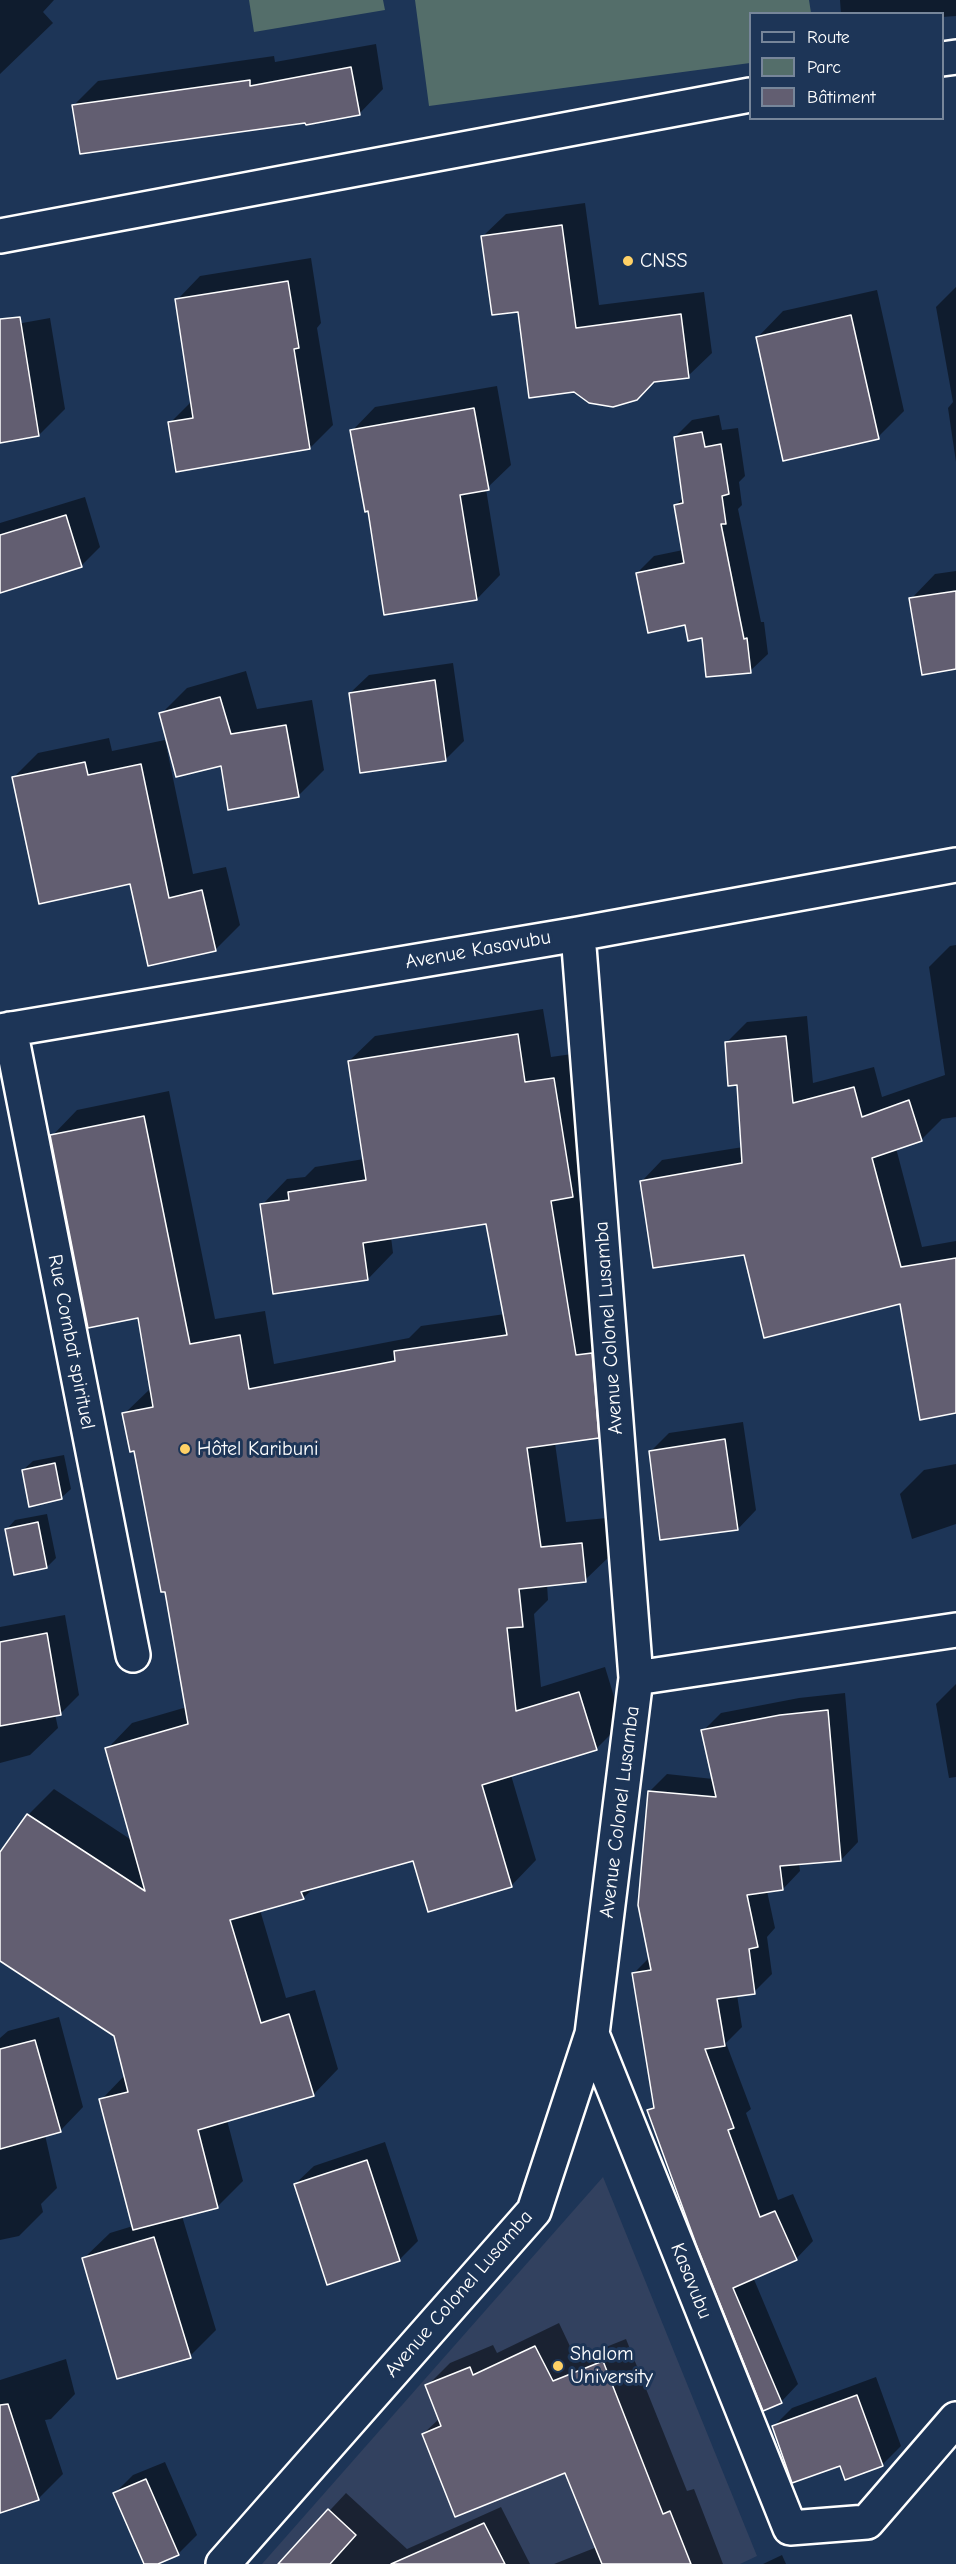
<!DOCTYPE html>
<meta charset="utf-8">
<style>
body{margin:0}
#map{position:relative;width:956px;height:2564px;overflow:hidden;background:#1d3557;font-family:"Comic Neue",sans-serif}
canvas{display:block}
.legend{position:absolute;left:749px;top:12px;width:195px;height:108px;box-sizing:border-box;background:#1d3557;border:2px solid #77869a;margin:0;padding:8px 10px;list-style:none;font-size:18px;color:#fff}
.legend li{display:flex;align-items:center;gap:12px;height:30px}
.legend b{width:30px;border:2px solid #77869a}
</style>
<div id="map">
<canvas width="956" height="2564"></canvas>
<ul class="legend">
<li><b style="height:8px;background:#1d3557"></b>Route</li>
<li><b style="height:16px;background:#546e6a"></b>Parc</li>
<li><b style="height:16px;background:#625e71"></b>Bâtiment</li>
</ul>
</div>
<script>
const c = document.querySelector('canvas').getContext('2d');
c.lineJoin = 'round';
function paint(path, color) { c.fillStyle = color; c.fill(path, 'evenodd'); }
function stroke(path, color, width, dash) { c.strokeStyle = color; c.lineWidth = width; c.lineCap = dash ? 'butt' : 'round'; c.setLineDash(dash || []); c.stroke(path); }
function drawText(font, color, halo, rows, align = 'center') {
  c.font = font + ' "Comic Neue",sans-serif'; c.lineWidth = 6; c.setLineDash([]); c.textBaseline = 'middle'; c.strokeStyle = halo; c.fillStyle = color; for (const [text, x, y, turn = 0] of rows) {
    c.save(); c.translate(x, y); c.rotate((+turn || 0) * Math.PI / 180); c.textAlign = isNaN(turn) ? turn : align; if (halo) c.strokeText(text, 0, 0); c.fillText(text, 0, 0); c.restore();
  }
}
paint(new Path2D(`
 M 603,2177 L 757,2556 L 740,2564 L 262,2564 Z`), '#32415f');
paint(new Path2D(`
 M 249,0 L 383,0 L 385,10 L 254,32 Z
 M 415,0 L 809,0 L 811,13 L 750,14 L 750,63 L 429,106 Z`), '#546e6a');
paint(new Path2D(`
 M 0,0 L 54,0 L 43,12 L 53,23 L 0,74 Z
 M 840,0 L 956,0 L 956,16 L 942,17 L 942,14 L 841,14 Z
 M 376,44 L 383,89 L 359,114 L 307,121 L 74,105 L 98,81 L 274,56 L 275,62 Z
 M 585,203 L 599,305 L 704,292 L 712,353 L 688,376 L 519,310 L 482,237 L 506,214 Z
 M 311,258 L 321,323 L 317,328 L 333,425 L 310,448 L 170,423 L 192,401 L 177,300 L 200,276 Z
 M 956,287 L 956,462 L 948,408 L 953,402 L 936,307 Z
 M 877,290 L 904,411 L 878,437 L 757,338 L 783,311 Z
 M 50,318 L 65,409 L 39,435 L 0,441 L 0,327 Z
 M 497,386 L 511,465 L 486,489 L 500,575 L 477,599 L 369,509 L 352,431 L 375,407 Z
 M 719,415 L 722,430 L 738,428 L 745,476 L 739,482 L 742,505 L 738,509 L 761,622 L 764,622 L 768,654 L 750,671 L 686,624 L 637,573 L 654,556 L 683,550 L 676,505 L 684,497 L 675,437 L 692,420 Z
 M 85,497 L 100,547 L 81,566 L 0,591 L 0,523 Z
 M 956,571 L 956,668 L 911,599 L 935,574 Z
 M 453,663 L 464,741 L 446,759 L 350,693 L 369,675 Z
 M 246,671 L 257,709 L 312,700 L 324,770 L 298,796 L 222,764 L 161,714 L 187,688 Z
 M 109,738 L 112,751 L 165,740 L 193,874 L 226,867 L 240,925 L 216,949 L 131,883 L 13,778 L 38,753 Z
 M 956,945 L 956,1117 L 942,1119 L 921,1140 L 896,1148 L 922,1247 L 956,1241 L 956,1411 L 901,1302 L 745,1253 L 642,1181 L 662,1160 L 743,1147 L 738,1084 L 726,1043 L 747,1022 L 807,1016 L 813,1083 L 874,1067 L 882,1097 L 945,1075 L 929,967 L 950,946 Z
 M 543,1009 L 551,1057 L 579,1053 L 598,1170 L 578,1190 L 601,1330 L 623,1411 L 598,1437 L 555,1443 L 566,1522 L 607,1518 L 611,1555 L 585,1580 L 547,1584 L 548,1600 L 534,1614 L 541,1687 L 605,1667 L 622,1723 L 596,1749 L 511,1775 L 536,1860 L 511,1886 L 414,1859 L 315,1887 L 303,1898 L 260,1910 L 286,1998 L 315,1990 L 338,2069 L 313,2095 L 227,2120 L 243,2181 L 217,2207 L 182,2216 L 216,2330 L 190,2356 L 83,2259 L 110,2233 L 133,2226 L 101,2100 L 125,2075 L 115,2035 L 0,1956 L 0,1855 L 28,1815 L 54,1789 L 133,1841 L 107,1749 L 132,1723 L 187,1707 L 166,1590 L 136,1450 L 124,1414 L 151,1388 L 139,1316 L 52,1136 L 77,1110 L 169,1091 L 215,1319 L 265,1311 L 274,1364 L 409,1338 L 421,1326 L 505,1314 L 488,1222 L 391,1237 L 393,1253 L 368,1279 L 262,1205 L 287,1179 L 305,1177 L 315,1167 L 364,1159 L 349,1061 L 375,1036 Z
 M 743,1422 L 756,1510 L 738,1529 L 651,1451 L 669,1433 Z
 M 64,1455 L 71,1489 L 61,1498 L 23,1470 L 33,1461 Z
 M 956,1464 L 956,1524 L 912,1539 L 900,1494 L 924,1470 Z
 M 47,1514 L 56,1558 L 47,1567 L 6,1530 L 15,1520 Z
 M 65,1615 L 79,1695 L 61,1713 L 55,1714 L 58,1728 L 30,1755 L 0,1763 L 0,1627 Z
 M 956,1684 L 956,1777 L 949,1778 L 936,1704 Z
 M 845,1693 L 858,1842 L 841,1860 L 799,1863 L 800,1871 L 783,1889 L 767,1891 L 775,1928 L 767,1937 L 772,1974 L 754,1992 L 737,1995 L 742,2027 L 726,2043 L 751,2109 L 746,2113 L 778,2200 L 793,2194 L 813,2241 L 796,2259 L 753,2277 L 798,2384 L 781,2402 L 649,2110 L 655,2105 L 633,1974 L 650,1957 L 649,1792 L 667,1774 L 713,1779 L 703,1731 L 721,1713 L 799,1698 Z
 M 59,2017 L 83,2107 L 60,2131 L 45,2135 L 57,2188 L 41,2204 L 43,2212 L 19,2236 L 0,2240 L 0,2038 L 8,2031 Z
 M 385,2142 L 418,2241 L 399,2260 L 295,2184 L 314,2166 Z
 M 559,2323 L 576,2359 L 626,2339 L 687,2491 L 694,2489 L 723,2564 L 554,2564 L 597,2547 L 566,2471 L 423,2434 L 440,2418 L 427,2386 L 450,2363 L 493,2345 L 497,2353 Z
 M 66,2359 L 75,2394 L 51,2419 L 45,2420 L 63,2474 L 38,2499 L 0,2511 L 0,2380 Z
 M 876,2377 L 901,2446 L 882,2465 L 774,2426 L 792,2408 Z
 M 165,2462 L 197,2535 L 178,2554 L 154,2564 L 146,2564 L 115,2493 L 133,2475 Z
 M 346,2493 L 407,2549 L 501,2507 L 530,2564 L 280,2564 Z
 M 782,2555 L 786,2564 L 763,2564 Z`), '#0007');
const building = new Path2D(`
 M 351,67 L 360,115 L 306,125 L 305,123 L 80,154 L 72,105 L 250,80 L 250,86 Z
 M 562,225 L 576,328 L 681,314 L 689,378 L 654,382 L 637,400 L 613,407 L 589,403 L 574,392 L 529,398 L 518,312 L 492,315 L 481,236 Z
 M 288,281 L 299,348 L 294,349 L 310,449 L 176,472 L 168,422 L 193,418 L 175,299 Z
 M 851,315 L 879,439 L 783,461 L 756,337 Z
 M 20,317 L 39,436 L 0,443 L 0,319 Z
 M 474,408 L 489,490 L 460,495 L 477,600 L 384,615 L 368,511 L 365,512 L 350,430 Z
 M 702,432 L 705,447 L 721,444 L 729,494 L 722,496 L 726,524 L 721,524 L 744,639 L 747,638 L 751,673 L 706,677 L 702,638 L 688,641 L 685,625 L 648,633 L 636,573 L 684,563 L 674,505 L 683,503 L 674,437 Z
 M 66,515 L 82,567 L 0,593 L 0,535 Z
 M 956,591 L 956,669 L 922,675 L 909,598 Z
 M 435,680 L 446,761 L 360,773 L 349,693 Z
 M 220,697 L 231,734 L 286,725 L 299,797 L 228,810 L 221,766 L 176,777 L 159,713 Z
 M 85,762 L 88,775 L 141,764 L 169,898 L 202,890 L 216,951 L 148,966 L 130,884 L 39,904 L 12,777 Z
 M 518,1034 L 525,1082 L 554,1078 L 573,1197 L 551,1201 L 576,1355 L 592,1353 L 599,1438 L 527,1448 L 541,1547 L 582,1543 L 586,1582 L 519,1589 L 523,1627 L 507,1628 L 516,1711 L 579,1692 L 597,1750 L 482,1785 L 512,1887 L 428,1912 L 413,1861 L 301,1892 L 304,1899 L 230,1920 L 261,2023 L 289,2014 L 314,2096 L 198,2130 L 218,2208 L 133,2230 L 99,2099 L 128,2092 L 114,2036 L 0,1961 L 0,1852 L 27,1814 L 145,1891 L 105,1748 L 188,1724 L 165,1592 L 161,1592 L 134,1451 L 130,1452 L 122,1413 L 153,1407 L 138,1318 L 88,1328 L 50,1135 L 144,1116 L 190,1344 L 240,1335 L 249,1389 L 395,1361 L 394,1351 L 507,1335 L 486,1224 L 363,1243 L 368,1280 L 273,1294 L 260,1204 L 289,1200 L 288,1192 L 366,1180 L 348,1061 Z
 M 786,1036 L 793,1103 L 854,1087 L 862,1117 L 909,1100 L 922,1141 L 872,1158 L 901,1267 L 956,1258 L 956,1413 L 920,1420 L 900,1304 L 764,1338 L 744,1255 L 653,1268 L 640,1181 L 742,1163 L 737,1085 L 728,1086 L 725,1042 Z
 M 725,1439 L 738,1530 L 660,1540 L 649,1451 Z
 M 55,1463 L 62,1499 L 29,1507 L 22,1470 Z
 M 38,1522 L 47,1568 L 14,1575 L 5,1529 Z
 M 47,1633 L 61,1715 L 0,1726 L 0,1642 Z
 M 828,1710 L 841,1861 L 780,1866 L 783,1890 L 747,1895 L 758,1947 L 749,1949 L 755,1994 L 717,1999 L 725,2046 L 705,2049 L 734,2128 L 728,2130 L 760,2217 L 775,2211 L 797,2260 L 733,2288 L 782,2403 L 763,2411 L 696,2244 L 647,2110 L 654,2108 L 632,1973 L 651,1970 L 638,1905 L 648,1791 L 716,1797 L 701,1730 L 780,1715 Z
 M 35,2040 L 61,2132 L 0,2149 L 0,2049 Z
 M 367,2160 L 400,2261 L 327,2285 L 294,2184 Z
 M 154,2237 L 191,2358 L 117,2379 L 82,2258 Z
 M 535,2346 L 553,2381 L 603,2361 L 663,2514 L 670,2511 L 691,2564 L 602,2564 L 565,2473 L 455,2517 L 422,2434 L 441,2426 L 425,2385 L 470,2367 L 473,2375 Z
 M 857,2395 L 883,2466 L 845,2480 L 840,2466 L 792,2483 L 772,2426 Z
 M 8,2404 L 39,2500 L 0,2513 L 0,2405 Z
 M 146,2479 L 179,2555 L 158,2564 L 144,2564 L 113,2493 Z
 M 328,2509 L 356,2535 L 330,2564 L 278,2564 Z
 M 484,2523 L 505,2564 L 391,2564 Z`);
paint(building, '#625e71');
stroke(building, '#fff', 1.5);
const minor = new Path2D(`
 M 942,59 L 956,57
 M 0,236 L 750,95
 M 10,1029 L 133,1655
 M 0,1031 L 578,934 L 956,865
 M 636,1678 L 956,1630
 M 592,2034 L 790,2528 L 867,2522 L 956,2419
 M 223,2564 L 534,2211 L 592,2034 L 636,1678 L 578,934`);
stroke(minor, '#fff', 38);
stroke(minor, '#1d3557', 33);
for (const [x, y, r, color] of [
 [628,261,6,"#ffd166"],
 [185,1449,6,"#ffd166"],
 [558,2366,6,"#ffd166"]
]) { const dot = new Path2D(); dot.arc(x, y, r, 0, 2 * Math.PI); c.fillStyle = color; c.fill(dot); stroke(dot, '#1d3557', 2); }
drawText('20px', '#fff', '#1d3557', [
 ["CNSS",640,261],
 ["Hôtel Karibuni",197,1449],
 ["Shalom",570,2354],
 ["University",570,2377]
], 'left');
drawText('20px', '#fff', '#1d3557', [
 ["Avenue Kasavubu",478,950,-10],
 ["Avenue Colonel Lusamba",609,1328,-94],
 ["Rue Combat spirituel",71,1342,79],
 ["Avenue Colonel Lusamba",620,1812,-83],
 ["Kasavubu",691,2281,68],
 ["Avenue Colonel Lusamba",459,2294,-49]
]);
</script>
